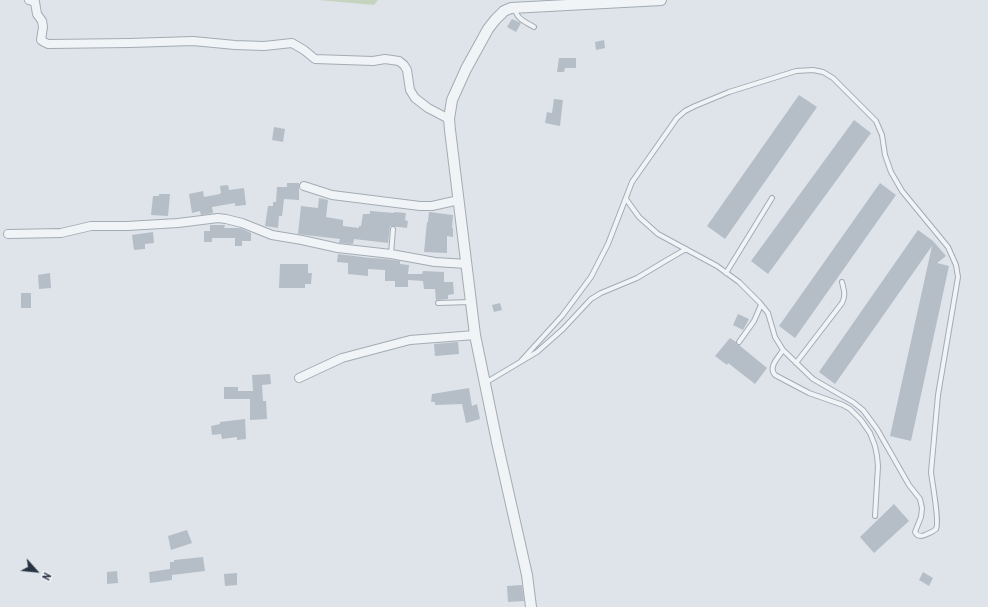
<!DOCTYPE html>
<style>
body{margin:0}
#map{position:relative;width:988px;height:607px;overflow:hidden;background:#dee4e9;font-family:"Archivo Narrow",sans-serif}
canvas{display:block}
.north{position:absolute;left:16px;top:551px;width:40px;height:40px;-webkit-text-stroke:3px #eef2f7;paint-order:stroke;rotate:117deg;font-size:11px;font-weight:700;line-height:16px;text-align:center;color:#263342}
.north::after{content:'';display:block;margin:auto;width:14px;height:18px;background:#263342;clip-path:polygon(50% 0,100% 100%,50% 72%,0 100%)}
</style>
<div id="map">
<canvas width="988" height="607"></canvas>
<div class="north">N</div>
</div>
<script>
const c = document.querySelector('canvas').getContext('2d');
c.lineJoin = 'round';
function paint(path, color) { c.fillStyle = color; c.fill(path, 'evenodd'); }
function stroke(path, color, width, dash) { c.strokeStyle = color; c.lineWidth = width; c.lineCap = dash ? 'butt' : 'round'; c.setLineDash(dash || []); c.stroke(path); }
paint(new Path2D(`
 M 318,0 L 378,0 L 374,5 Z`), '#c6d4bf');
paint(new Path2D(`
 M 512,19 L 521,23 L 516,32 L 507,27 Z
 M 604,40 L 605,48 L 596,50 L 595,42 Z
 M 559,58 L 576,58 L 576,68 L 565,68 L 564,72 L 557,72 Z
 M 799,95 L 817,107 L 725,239 L 707,226 Z
 M 554,99 L 563,100 L 560,126 L 545,123 L 547,112 L 552,113 Z
 M 854,120 L 871,133 L 768,274 L 751,261 Z
 M 274,127 L 285,129 L 283,142 L 272,140 Z
 M 287,183 L 299,183 L 299,200 L 284,199 L 282,216 L 279,216 L 278,228 L 265,226 L 268,206 L 273,206 L 273,202 L 276,202 L 277,187 L 287,187 Z
 M 880,183 L 896,195 L 795,338 L 779,326 Z
 M 228,185 L 229,190 L 244,188 L 246,205 L 235,206 L 235,203 L 212,207 L 213,213 L 201,215 L 200,211 L 192,213 L 189,194 L 203,191 L 204,197 L 220,194 L 220,193 L 221,193 L 220,186 Z
 M 159,194 L 170,194 L 168,216 L 151,215 L 153,196 L 159,196 Z
 M 319,198 L 328,200 L 326,217 L 343,220 L 343,226 L 359,228 L 359,226 L 361,226 L 363,214 L 370,214 L 370,211 L 394,213 L 394,212 L 406,213 L 405,220 L 408,221 L 407,228 L 390,226 L 388,243 L 354,239 L 353,244 L 339,243 L 340,239 L 298,234 L 301,206 L 318,208 Z
 M 429,212 L 453,215 L 452,228 L 453,228 L 453,237 L 447,236 L 447,253 L 424,252 L 427,222 L 428,222 Z
 M 210,225 L 225,225 L 224,228 L 240,228 L 251,233 L 251,241 L 242,241 L 242,246 L 235,246 L 235,238 L 212,238 L 212,242 L 204,242 L 204,231 L 210,231 Z
 M 918,230 L 933,241 L 946,256 L 937,263 L 949,266 L 911,441 L 890,436 L 932,246 L 835,384 L 819,372 Z
 M 153,232 L 154,243 L 145,244 L 145,249 L 134,250 L 132,235 Z
 M 338,254 L 370,258 L 386,259 L 400,261 L 400,264 L 409,265 L 408,274 L 422,274 L 423,271 L 444,272 L 444,282 L 453,282 L 454,294 L 448,295 L 448,299 L 436,300 L 435,289 L 424,289 L 423,281 L 408,280 L 408,287 L 395,287 L 395,281 L 385,281 L 385,270 L 368,269 L 368,276 L 348,274 L 348,263 L 337,262 Z
 M 280,264 L 308,264 L 308,273 L 312,273 L 311,284 L 305,284 L 305,288 L 279,288 Z
 M 50,273 L 51,288 L 39,289 L 38,275 Z
 M 21,293 L 31,293 L 31,308 L 21,308 Z
 M 500,303 L 502,310 L 494,312 L 492,305 Z
 M 738,314 L 749,319 L 743,330 L 733,325 Z
 M 730,338 L 736,342 L 737,345 L 739,345 L 767,368 L 755,384 L 728,363 L 727,365 L 715,356 Z
 M 458,342 L 459,354 L 435,356 L 434,344 Z
 M 270,374 L 271,384 L 262,385 L 263,401 L 266,401 L 267,419 L 250,420 L 250,399 L 224,399 L 224,387 L 238,387 L 238,391 L 253,391 L 252,375 Z
 M 469,388 L 472,406 L 477,404 L 480,419 L 466,423 L 462,404 L 435,405 L 435,402 L 431,402 L 432,394 Z
 M 245,419 L 246,439 L 237,440 L 237,437 L 222,439 L 221,434 L 212,435 L 211,426 L 220,424 L 220,422 Z
 M 894,504 L 909,521 L 874,553 L 860,537 Z
 M 187,530 L 192,543 L 171,550 L 168,536 Z
 M 203,557 L 205,571 L 172,575 L 172,580 L 150,583 L 149,572 L 170,569 L 170,562 L 174,562 L 174,560 Z
 M 117,571 L 118,583 L 107,584 L 107,572 Z
 M 923,572 L 933,578 L 929,586 L 919,580 Z
 M 237,573 L 237,585 L 225,586 L 224,574 Z
 M 522,585 L 524,601 L 508,602 L 507,586 Z`), '#b5bdc7');
const service = new Path2D(`
 M 515,8 C 516,19 526,22 534,27
 M 391,254 L 393,229
 M 726,273 L 772,198
 M 438,303 L 471,302
 M 739,342 L 754,321 L 761,305
 M 783,350 C 778,358 768,367 775,375 L 809,393 L 843,405 L 850,409 L 861,420 L 870,433 L 875,446 L 877,456 L 878,466 L 875,516
 M 521,361 L 562,316 L 591,277 L 608,244 L 632,182 L 677,118 L 685,111 L 695,106 L 729,92 L 796,71 L 813,70 L 823,72 L 833,78 L 876,121 L 882,135 L 885,155 L 891,172 L 902,191 L 948,247 L 956,265 L 958,277 L 938,395 L 931,472 C 932,482 940,523 936,529 C 933,532 929,533 925,535 C 920,537 917,536 915,532 L 921,517 L 922,508 L 920,499 L 909,485 L 877,429 L 863,410 L 853,402 L 813,379 L 783,350 L 775,337 L 768,313 L 759,302 L 739,282 L 717,266 L 658,234 L 639,217 L 626,199
 M 796,363 L 842,303 C 846,295 844,291 842,282
 M 485,383 L 537,352 L 563,329 L 591,299 L 601,293 L 637,278 L 667,260 L 686,249 L 686,250`);
const minor = new Path2D(`
 M 29,0 L 35,2 L 37,14 L 42,21 L 43,27 L 41,40 L 44,42 L 48,44 L 130,43 L 193,41 L 235,45 L 264,46 L 292,43 L 304,50 L 315,59 L 373,61 L 385,59 L 399,61 L 404,65 L 407,70 L 410,90 L 415,98 L 428,108 L 449,119
 M 304,186 L 332,195 L 420,206 L 432,206 L 459,200
 M 8,234 L 61,233 L 91,226 L 127,226 L 178,223 L 218,218 L 226,219 L 242,223 L 272,235 L 302,240 L 338,248 L 391,254 L 435,262 L 467,264
 M 299,378 L 342,358 L 410,340 L 475,335`);
const tertiary = new Path2D(`
 M 531,607 L 527,575 L 497,442 L 475,335 L 450,130 L 449,119 L 452,100 L 466,69 L 488,29 L 495,20 L 504,11 L 511,8 L 661,0`);
stroke(service, '#a3abb4', 6);
stroke(minor, '#a3abb4', 10);
stroke(tertiary, '#a3abb4', 12);
stroke(service, '#f1f4f7', 4);
stroke(minor, '#f1f4f7', 8);
stroke(tertiary, '#f1f4f7', 10);
</script>
